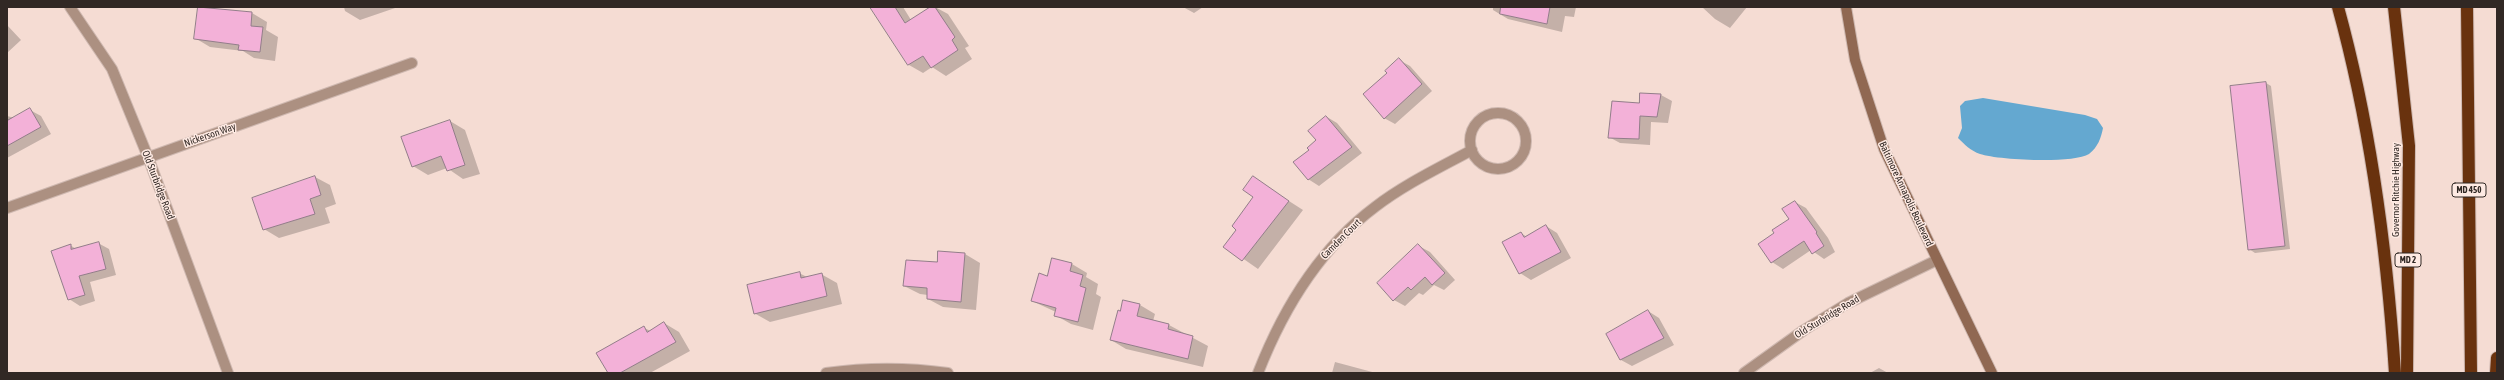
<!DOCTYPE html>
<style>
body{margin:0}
#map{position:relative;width:2504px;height:380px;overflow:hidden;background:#f5dcd3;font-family:"Asap Condensed",sans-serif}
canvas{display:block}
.frame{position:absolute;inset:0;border:8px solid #312824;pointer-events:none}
</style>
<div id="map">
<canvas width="2504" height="380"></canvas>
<div class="frame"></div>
</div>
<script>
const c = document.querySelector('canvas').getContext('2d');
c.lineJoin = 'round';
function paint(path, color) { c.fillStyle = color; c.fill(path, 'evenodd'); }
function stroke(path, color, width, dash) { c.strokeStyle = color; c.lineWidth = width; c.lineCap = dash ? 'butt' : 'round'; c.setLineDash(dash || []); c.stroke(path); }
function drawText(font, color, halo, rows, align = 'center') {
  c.font = font + ' "Asap Condensed",sans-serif'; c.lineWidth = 3; c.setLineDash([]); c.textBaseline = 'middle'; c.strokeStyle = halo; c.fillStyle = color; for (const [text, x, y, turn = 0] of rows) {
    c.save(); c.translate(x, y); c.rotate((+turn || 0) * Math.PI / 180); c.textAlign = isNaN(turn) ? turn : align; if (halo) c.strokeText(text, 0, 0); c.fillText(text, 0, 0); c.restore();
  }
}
paint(new Path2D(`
 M 1983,98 L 2085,115 L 2097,119 L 2103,128 C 2101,138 2098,147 2089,154 C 2073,164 1998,160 1980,154 C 1971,151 1964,144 1958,138 L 1962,128 L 1960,106 L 1965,101 Z`), '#64a8d0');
paint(new Path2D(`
 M 199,7 L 252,13 L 267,22 L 266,30 L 278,37 L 275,61 L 254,58 L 243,51 L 210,47 L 195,38 Z
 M 344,7 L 398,7 L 360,20 L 345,11 Z
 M 871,7 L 903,7 L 911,20 L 932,7 L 935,7 L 948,14 L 969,46 L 965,48 L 972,59 L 946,76 L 932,67 L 923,73 L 909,65 Z
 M 1183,7 L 1203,7 L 1194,13 Z
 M 1493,7 L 1576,7 L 1574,17 L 1565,16 L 1562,32 L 1508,19 L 1493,10 Z
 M 1702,7 L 1747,7 L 1730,28 L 1715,19 Z
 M 7,25 L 21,40 L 7,53 Z
 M 1399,60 L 1410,66 L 1432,91 L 1395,124 L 1384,118 L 1388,73 Z
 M 2266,83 L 2271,86 L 2290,249 L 2255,253 L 2249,249 Z
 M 1641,94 L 1661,95 L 1672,101 L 1668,123 L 1651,122 L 1650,145 L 1620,143 L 1609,137 L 1640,104 Z
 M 30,110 L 41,116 L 51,134 L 7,158 L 7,116 L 15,118 Z
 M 1327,117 L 1337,123 L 1362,153 L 1319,186 L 1308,179 L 1310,150 L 1317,141 Z
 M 450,121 L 465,130 L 480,174 L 463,179 L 447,168 L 428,175 L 413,166 Z
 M 315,177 L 330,185 L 336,204 L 325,208 L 330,223 L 279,238 L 264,229 Z
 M 1253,178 L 1303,210 L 1258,269 L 1225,246 L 1237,230 L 1254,197 Z
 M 1795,202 L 1806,208 L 1828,238 L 1835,252 L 1824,259 L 1811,250 L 1783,269 L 1772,262 L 1776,233 L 1790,219 Z
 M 1546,226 L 1557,233 L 1571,258 L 1531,280 L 1520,273 L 1521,233 L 1527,237 Z
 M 98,243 L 109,249 L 116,275 L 90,282 L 95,301 L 80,306 L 69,299 L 70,245 L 76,249 Z
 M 1419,246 L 1430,252 L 1455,280 L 1444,290 L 1434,285 L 1423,295 L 1419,293 L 1405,306 L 1394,300 Z
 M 965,254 L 980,263 L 976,310 L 943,307 L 928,299 L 928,295 L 920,294 L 904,286 L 938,263 Z
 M 1053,259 L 1072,264 L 1087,273 L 1086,277 L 1098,284 L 1096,294 L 1101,297 L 1093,330 L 1071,324 L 1055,315 L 1056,312 L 1032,301 L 1048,277 Z
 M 799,273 L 807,277 L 821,274 L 837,283 L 842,304 L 770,322 L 754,313 Z
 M 1124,301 L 1140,305 L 1155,314 L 1153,321 L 1169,325 L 1208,346 L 1203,367 L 1126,349 L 1111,340 Z
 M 1648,311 L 1659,318 L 1674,345 L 1632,366 L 1621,360 L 1607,334 Z
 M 664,323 L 679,332 L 690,351 L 650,373 L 610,373 L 644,328 L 651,331 Z
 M 1335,362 L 1376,373 L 1332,373 Z
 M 1879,368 L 1888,373 L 1870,373 Z`), '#0003');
const building = new Path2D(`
 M 198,7 L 252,12 L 251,26 L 263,27 L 260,52 L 238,50 L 239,45 L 194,39 Z
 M 870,7 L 895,7 L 905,23 L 930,7 L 935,7 L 955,37 L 952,40 L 958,50 L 931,68 L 923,56 L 908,65 Z
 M 1501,7 L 1550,7 L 1547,24 L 1500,14 Z
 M 1399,58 L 1422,84 L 1384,119 L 1363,94 L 1387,73 L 1385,71 Z
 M 2266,82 L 2285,246 L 2248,250 L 2230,86 Z
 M 1640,93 L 1661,94 L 1657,117 L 1640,116 L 1639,139 L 1608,138 L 1612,101 L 1639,103 Z
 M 30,108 L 41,127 L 7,146 L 7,121 Z
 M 1326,116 L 1352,147 L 1308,180 L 1293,162 L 1309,150 L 1307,148 L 1316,140 L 1308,131 Z
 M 450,120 L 465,165 L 447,171 L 441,156 L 412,167 L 401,137 Z
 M 315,176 L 321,195 L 310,199 L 315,214 L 263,230 L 252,198 Z
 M 1253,176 L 1289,201 L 1242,261 L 1223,247 L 1236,230 L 1232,226 L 1253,197 L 1243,190 Z
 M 1795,201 L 1817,232 L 1816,233 L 1824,246 L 1812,254 L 1804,241 L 1771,263 L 1758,244 L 1774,233 L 1772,230 L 1789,219 L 1782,209 Z
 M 1546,225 L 1561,252 L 1519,274 L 1502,242 L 1521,232 L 1524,237 Z
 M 99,242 L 106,269 L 79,276 L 85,295 L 68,300 L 51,251 L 71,244 L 71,249 Z
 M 1418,244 L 1445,273 L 1432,285 L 1425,277 L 1411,290 L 1408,287 L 1393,301 L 1377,283 Z
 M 938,251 L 965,253 L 961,302 L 927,299 L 927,288 L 903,286 L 906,260 L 937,262 Z
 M 1052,258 L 1072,263 L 1070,271 L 1083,275 L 1080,286 L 1086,288 L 1078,322 L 1054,316 L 1056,308 L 1031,301 L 1039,273 L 1047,276 Z
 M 800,272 L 801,278 L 822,273 L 827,296 L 754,314 L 747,285 Z
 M 1123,300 L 1140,304 L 1137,316 L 1169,324 L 1168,329 L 1193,336 L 1188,359 L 1110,340 L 1118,310 L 1120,311 Z
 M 1648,310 L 1664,338 L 1620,360 L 1606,334 Z
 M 664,322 L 676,342 L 620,373 L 608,373 L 596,353 L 644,326 L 647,332 Z`);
paint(building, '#f3b1d8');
stroke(building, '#927d89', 1);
const street = new Path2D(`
 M 70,7 L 112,69 L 148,157 L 228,373
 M1470 141a28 28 0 1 1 56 0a28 28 0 1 1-56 0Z
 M 7,208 L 412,63
 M 826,373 C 868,367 906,367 948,373
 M 1258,373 C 1283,309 1319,249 1375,207 C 1405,184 1439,168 1472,150
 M 1744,373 L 1804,330 L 1848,303 L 1937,260`);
const secondary = new Path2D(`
 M 1846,7 L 1855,60 L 1884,149 L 1992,373`);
const highway = new Path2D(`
 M 2338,7 C 2371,127 2387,249 2395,373
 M 2394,7 L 2409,146 L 2407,373
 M 2467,7 L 2471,373
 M 2496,373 L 2497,358`);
stroke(street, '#ceb8b0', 12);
stroke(secondary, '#ceb8b0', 12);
stroke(highway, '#ceb8b0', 14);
stroke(street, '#ac9081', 10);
stroke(secondary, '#906852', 10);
stroke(highway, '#69320e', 12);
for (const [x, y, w] of [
 [2469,190,34],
 [2408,260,26]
]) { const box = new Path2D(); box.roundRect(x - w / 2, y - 7, w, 14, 3); c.fillStyle = '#feeae3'; c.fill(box); stroke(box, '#312824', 1); }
drawText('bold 9px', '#312824', null, [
 ["MD 450",2469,190],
 ["MD 2",2408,260]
]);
drawText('10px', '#312824', '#feeae3', [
 ["Nickerson Way",210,135,-19],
 ["Old Sturbridge Road",158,185,69],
 ["Governor Ritchie Highway",2396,190,-90],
 ["Baltimore Annapolis Boulevard",1906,194,65],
 ["Camden Court",1341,239,-45],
 ["Old Sturbridge Road",1827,317,-31]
]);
</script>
